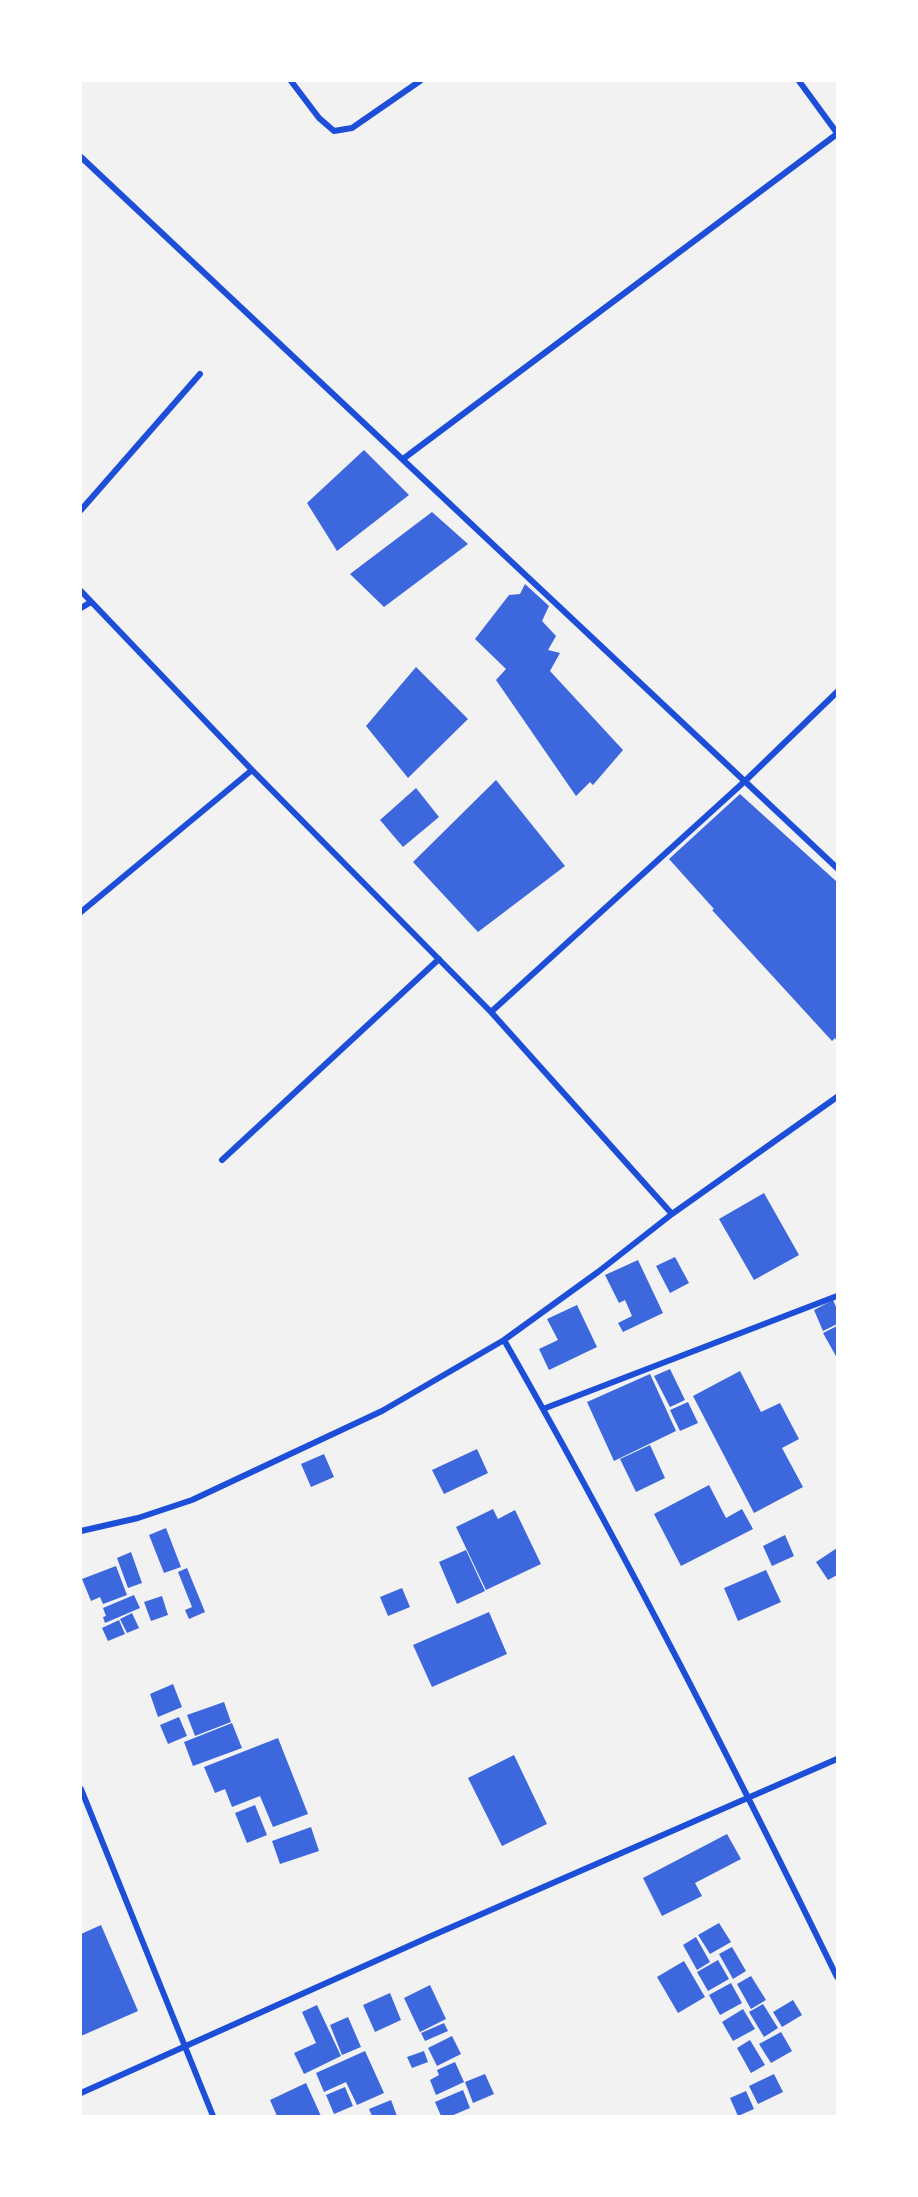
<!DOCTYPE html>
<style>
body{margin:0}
#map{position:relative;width:918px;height:2197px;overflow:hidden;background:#f2f2f2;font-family:"Nunito Sans",sans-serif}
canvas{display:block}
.frame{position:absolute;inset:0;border:82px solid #fff;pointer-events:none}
</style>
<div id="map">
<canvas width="918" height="2197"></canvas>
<div class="frame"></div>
</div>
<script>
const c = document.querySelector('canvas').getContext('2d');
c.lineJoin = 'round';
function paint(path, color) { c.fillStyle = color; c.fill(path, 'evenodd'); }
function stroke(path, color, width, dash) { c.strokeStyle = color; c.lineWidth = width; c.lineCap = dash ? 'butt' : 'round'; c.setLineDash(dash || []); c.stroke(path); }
paint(new Path2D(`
 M 364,450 L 409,495 L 337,551 L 307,503 Z
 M 432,512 L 468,544 L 384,607 L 350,574 Z
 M 525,584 L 549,606 L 542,621 L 556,636 L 548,650 L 560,653 L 550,671 L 623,750 L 593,785 L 590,782 L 576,796 L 496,680 L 506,669 L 475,639 L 509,595 L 520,594 Z
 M 416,667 L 468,719 L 408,778 L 366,726 Z
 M 496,780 L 565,866 L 478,932 L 413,862 Z
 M 416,788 L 439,817 L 403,847 L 380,820 Z
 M 740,794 L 837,882 L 837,1041 L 835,1038 L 832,1041 L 712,910 L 714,909 L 669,859 Z
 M 764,1193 L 799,1255 L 754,1280 L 719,1219 Z
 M 675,1257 L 689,1283 L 670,1293 L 656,1266 Z
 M 638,1260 L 663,1313 L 623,1332 L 618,1323 L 632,1316 L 625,1300 L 619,1303 L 605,1275 Z
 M 833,1300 L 837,1309 L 837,1324 L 823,1331 L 814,1310 Z
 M 577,1305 L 597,1347 L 549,1370 L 539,1349 L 558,1340 L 547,1319 Z
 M 837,1326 L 837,1358 L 823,1333 Z
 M 670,1369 L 685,1400 L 670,1407 L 654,1376 Z
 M 740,1371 L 761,1412 L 780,1403 L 799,1439 L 782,1448 L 803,1487 L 754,1513 L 693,1396 Z
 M 650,1374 L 676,1431 L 614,1461 L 587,1402 Z
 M 688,1402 L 698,1423 L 680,1431 L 670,1410 Z
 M 650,1445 L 665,1478 L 636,1492 L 620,1459 Z
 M 477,1449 L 488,1473 L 444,1494 L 432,1470 Z
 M 324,1454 L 334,1477 L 311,1487 L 301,1464 Z
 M 709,1485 L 726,1518 L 742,1509 L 753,1529 L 681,1566 L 654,1514 Z
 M 493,1509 L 498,1519 L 515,1510 L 541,1564 L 486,1590 L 456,1527 Z
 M 166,1528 L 181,1567 L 164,1573 L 149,1535 Z
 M 785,1535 L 794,1556 L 772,1566 L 763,1546 Z
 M 837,1548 L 837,1575 L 828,1580 L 816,1562 Z
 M 466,1550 L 485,1591 L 457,1604 L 439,1562 Z
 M 131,1552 L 142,1583 L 128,1588 L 117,1558 Z
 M 116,1566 L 127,1595 L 103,1604 L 100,1597 L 91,1601 L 82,1579 Z
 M 187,1568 L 205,1612 L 189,1619 L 185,1610 L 192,1607 L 178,1572 Z
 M 766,1570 L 781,1602 L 738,1621 L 724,1588 Z
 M 402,1588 L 410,1607 L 388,1616 L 380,1597 Z
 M 134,1595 L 140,1608 L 105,1623 L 103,1617 L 106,1616 L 103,1608 Z
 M 162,1596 L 168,1615 L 151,1621 L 144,1602 Z
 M 489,1612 L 507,1654 L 432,1687 L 413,1645 Z
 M 132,1613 L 139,1628 L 127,1633 L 120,1619 Z
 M 119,1620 L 125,1634 L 108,1641 L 102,1628 Z
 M 173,1684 L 182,1707 L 158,1717 L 150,1694 Z
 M 224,1702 L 231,1722 L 195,1736 L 187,1715 Z
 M 179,1717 L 187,1736 L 168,1744 L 160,1725 Z
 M 232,1723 L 242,1748 L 193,1766 L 184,1742 Z
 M 278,1738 L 308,1814 L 273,1827 L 260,1796 L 232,1807 L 225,1789 L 215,1793 L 204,1767 Z
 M 514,1755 L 547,1824 L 502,1846 L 468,1778 Z
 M 255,1805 L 267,1835 L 247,1843 L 235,1813 Z
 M 311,1827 L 319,1851 L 280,1864 L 272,1841 Z
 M 727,1834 L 741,1859 L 695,1883 L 702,1896 L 662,1916 L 643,1878 Z
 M 719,1923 L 731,1942 L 710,1954 L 698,1935 Z
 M 101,1925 L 138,2011 L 81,2036 L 81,1934 Z
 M 696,1937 L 710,1962 L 697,1970 L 683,1945 Z
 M 732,1947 L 746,1971 L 733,1979 L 719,1954 Z
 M 718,1960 L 729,1979 L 708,1991 L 697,1972 Z
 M 684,1961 L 705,1997 L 678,2013 L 657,1977 Z
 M 751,1976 L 766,2000 L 751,2009 L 737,1984 Z
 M 731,1983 L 742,2003 L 720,2015 L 709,1995 Z
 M 430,1985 L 446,2019 L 420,2032 L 404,1998 Z
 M 390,1993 L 401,2020 L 375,2032 L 363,2005 Z
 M 793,2000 L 802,2015 L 782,2027 L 773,2012 Z
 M 763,2004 L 778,2028 L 764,2037 L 749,2012 Z
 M 317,2005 L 341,2056 L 304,2074 L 294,2053 L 316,2043 L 302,2012 Z
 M 743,2009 L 755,2029 L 733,2041 L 722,2022 Z
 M 348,2017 L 361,2047 L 342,2055 L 330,2025 Z
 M 444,2023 L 448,2031 L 425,2041 L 421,2033 Z
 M 781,2032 L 792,2051 L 771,2063 L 759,2044 Z
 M 452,2036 L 461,2054 L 437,2066 L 428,2048 Z
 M 750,2040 L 765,2065 L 751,2073 L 737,2048 Z
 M 365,2051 L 384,2093 L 357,2105 L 346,2082 L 324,2092 L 316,2073 Z
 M 424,2051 L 428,2062 L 412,2068 L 407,2057 Z
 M 455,2062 L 464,2082 L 436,2095 L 430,2080 L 439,2075 L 437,2070 Z
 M 485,2074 L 494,2094 L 473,2103 L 465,2082 Z
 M 774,2074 L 783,2092 L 758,2104 L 749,2086 Z
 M 306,2083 L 321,2116 L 277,2116 L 270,2100 Z
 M 345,2087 L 353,2106 L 334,2114 L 326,2095 Z
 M 463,2090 L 470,2108 L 451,2116 L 441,2116 L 435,2102 Z
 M 746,2091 L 754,2109 L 738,2116 L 730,2098 Z
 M 391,2100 L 397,2116 L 372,2116 L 369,2109 Z`), '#3d67dc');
stroke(new Path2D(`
 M 291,81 L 319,118 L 334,131 L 352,128 L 420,81
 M 799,81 L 837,133
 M 81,157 L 837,868
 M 403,459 L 837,134
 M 81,510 L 200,374
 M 81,591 L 252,770 L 491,1012 L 672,1214
 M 81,608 L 91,602
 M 81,912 L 252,770
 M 491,1012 L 745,781 L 837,692
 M 222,1160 L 439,959
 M 504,1340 C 623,1548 732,1762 837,1977
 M 543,1409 L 837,1296
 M 81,1531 L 138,1518 L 192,1500 L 382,1411 L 504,1340 L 598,1272 L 672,1214 L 837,1097
 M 81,1789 L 213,2116
 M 81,2093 L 429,1937 L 837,1759`), '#1d4ed8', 6);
</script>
